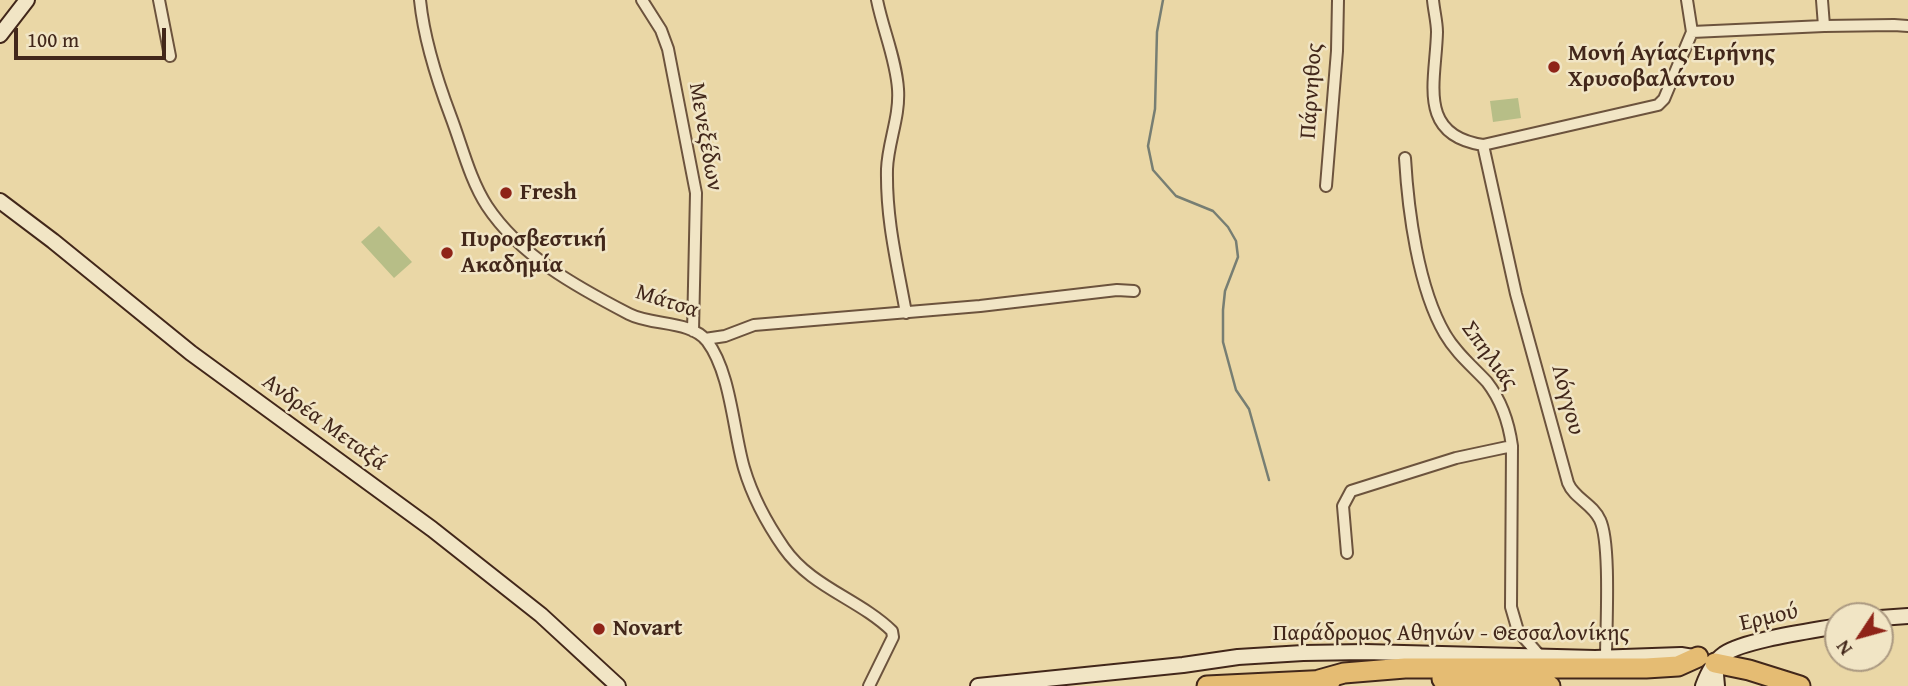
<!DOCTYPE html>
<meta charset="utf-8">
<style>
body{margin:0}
#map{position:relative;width:1908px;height:686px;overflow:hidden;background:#ead7a6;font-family:"Gentium Book Plus",serif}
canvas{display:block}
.north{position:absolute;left:1824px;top:602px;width:70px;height:70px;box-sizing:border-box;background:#f1e5c5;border:2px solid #ab9981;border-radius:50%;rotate:234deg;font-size:19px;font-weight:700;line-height:28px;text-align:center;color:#42271a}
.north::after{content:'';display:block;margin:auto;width:24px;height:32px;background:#8f2418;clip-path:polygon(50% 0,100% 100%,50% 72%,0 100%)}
.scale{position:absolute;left:14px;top:28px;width:152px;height:32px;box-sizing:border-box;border:4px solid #42271a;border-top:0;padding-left:9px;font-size:21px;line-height:24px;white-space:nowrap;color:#42271a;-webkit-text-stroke:5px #f1e5c5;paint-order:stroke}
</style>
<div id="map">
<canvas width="1908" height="686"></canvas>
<div class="north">N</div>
<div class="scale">100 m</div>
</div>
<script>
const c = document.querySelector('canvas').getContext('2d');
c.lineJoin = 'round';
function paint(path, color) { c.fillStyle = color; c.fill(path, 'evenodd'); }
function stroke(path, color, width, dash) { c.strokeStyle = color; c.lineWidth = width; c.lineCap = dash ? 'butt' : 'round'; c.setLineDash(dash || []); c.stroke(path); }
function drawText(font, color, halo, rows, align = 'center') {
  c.font = font + ' "Gentium Book Plus",serif'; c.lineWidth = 5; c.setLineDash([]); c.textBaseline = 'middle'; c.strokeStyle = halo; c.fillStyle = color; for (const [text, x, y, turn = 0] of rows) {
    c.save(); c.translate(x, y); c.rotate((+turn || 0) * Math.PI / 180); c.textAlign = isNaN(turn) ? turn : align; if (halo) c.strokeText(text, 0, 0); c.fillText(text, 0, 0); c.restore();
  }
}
paint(new Path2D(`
 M 1518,98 L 1521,118 L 1493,122 L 1490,101 Z
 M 379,226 L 412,262 L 394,278 L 361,242 Z`), '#b7be87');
stroke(new Path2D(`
 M 1163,0 L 1157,32 L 1155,109 L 1148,146 L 1153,170 L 1176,196 L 1213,211 L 1228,227 L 1236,241 L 1238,257 L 1225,291 L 1223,310 L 1223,342 L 1236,390 L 1249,409 L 1269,480`), '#777e73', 2.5);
const street = new Path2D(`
 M 159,0 L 170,56
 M 420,0 C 424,40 437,80 451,117 C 462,146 470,180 487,206 C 520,256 577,287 629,314 C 652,326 690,320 707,341 C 731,373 733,430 744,468 C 752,495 768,525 784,548 C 811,587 859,599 892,631 L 893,637 L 869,686
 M 642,0 L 661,30 L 668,49 L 696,193 L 693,331
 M 877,0 C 883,30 896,59 898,89 C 900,117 888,142 887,169 C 886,220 897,263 906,313
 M 1433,0 C 1434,11 1437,22 1437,32 C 1436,80 1416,135 1483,145 L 1658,105 L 1664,99 L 1692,32 L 1824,26 L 1894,25 L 1908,26
 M 1687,0 L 1692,32
 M 1822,0 L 1824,26
 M 1483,145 L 1516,294 L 1568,483 C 1574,498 1593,504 1600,520 C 1611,543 1606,628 1606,658
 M 1405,158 C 1408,210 1418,288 1445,334 C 1456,353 1472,366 1487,382 C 1501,400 1509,424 1512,446 L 1511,607 L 1518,631 L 1541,657
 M 1326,186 L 1337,51 L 1338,0
 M 705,339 L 725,336 L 754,325 L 980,306 L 1117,290 L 1134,291
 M 1347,553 L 1343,506 L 1351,491 L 1456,458 L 1512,446`);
const secondary = new Path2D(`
 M 0,35 L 27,0
 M 0,201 L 53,241 L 191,353 L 432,529 L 541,615 L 618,686
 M 1880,618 L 1908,616
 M 1715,663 L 1717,686
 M 978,686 L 1183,665 L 1238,657 L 1303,653 L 1365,652 L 1595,658 L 1681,655 L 1699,658
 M 1703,686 C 1707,675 1714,661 1724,654 C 1745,640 1811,631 1838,626`);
const highway = new Path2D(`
 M 1715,663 L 1749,670 L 1800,686
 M 1442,679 L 1550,686
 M 1319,680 L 1344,673 L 1405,668 L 1646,668 L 1678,666 L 1698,657
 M 1207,686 L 1331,680`);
stroke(street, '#6c533d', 14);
stroke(secondary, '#42271a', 18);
stroke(highway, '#42271a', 23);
stroke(street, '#f1e5c5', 10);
stroke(secondary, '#f1e5c5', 14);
stroke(highway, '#e5bc73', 19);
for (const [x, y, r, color] of [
 [1554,67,7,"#8f2418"],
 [506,193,7,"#8f2418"],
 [447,253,7,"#8f2418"],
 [599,629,7,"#8f2418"]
]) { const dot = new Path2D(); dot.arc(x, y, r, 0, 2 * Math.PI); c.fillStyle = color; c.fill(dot); stroke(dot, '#f1e5c5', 2.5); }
drawText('bold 23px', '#42271a', '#f1e5c5', [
 ["Μονή Αγίας Ειρήνης",1568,54],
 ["Χρυσοβαλάντου",1568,80],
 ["Fresh",520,193],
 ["Πυροσβεστική",461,240],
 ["Ακαδημία",461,266],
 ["Novart",613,629]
], 'left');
drawText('23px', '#42271a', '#f1e5c5', [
 ["Πάρνηθος",1312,91,-86],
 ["Μενεξέδων",705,137,80],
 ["Μάτσα",667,302,18],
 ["Σπηλιάς",1489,356,54],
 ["Λόγγου",1567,400,75],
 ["Ανδρέα Μεταξά",324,423,36],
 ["Ερμού",1769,618,-13],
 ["Παράδρομος Αθηνών - Θεσσαλονίκης",1451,634]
]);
</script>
